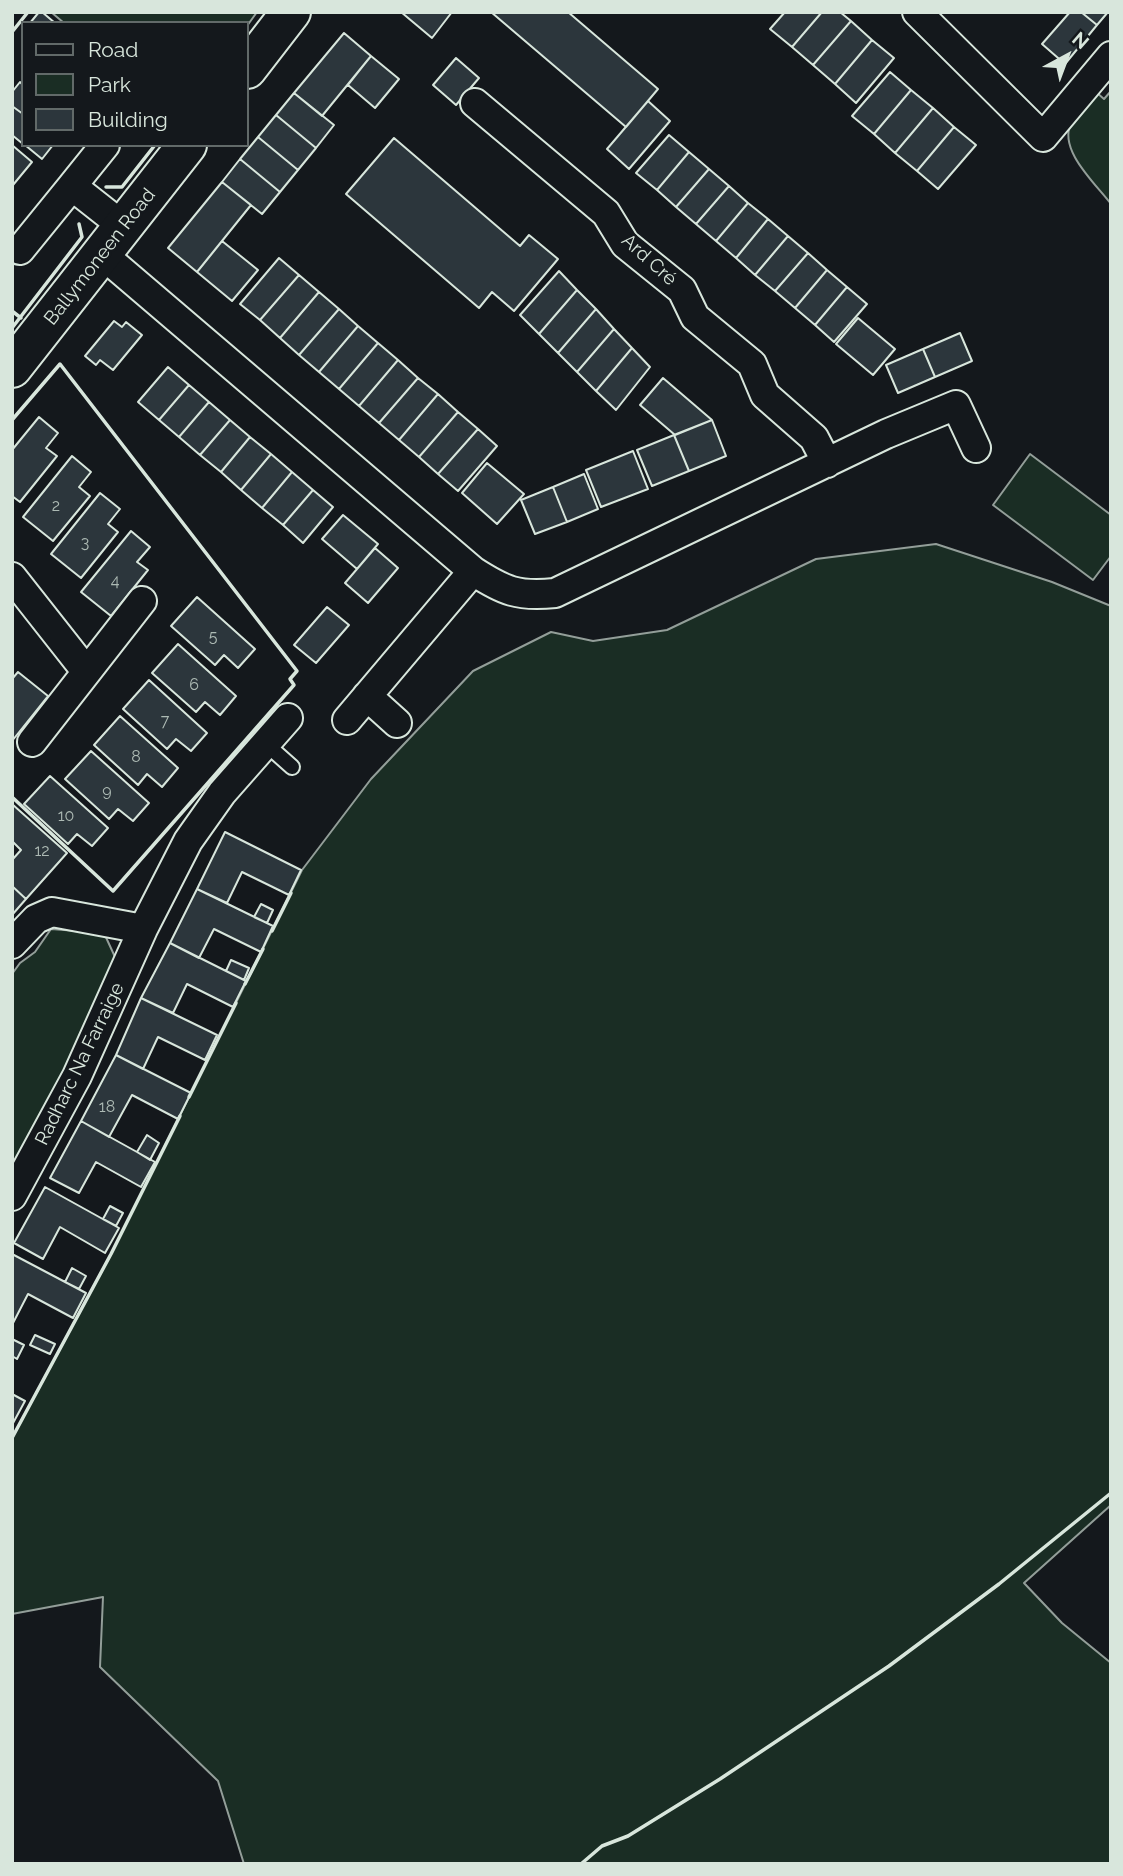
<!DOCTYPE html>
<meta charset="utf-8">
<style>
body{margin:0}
#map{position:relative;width:1123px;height:1876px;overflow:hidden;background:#14181c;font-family:Raleway,sans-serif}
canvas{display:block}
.frame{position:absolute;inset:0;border:14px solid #d8e6dc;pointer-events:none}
.legend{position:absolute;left:21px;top:21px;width:228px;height:126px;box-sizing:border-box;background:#14181c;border:2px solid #626a69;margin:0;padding:9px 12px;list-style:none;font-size:21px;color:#d8e6dc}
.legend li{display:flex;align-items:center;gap:14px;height:35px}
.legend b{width:35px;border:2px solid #626a69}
.north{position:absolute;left:1032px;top:21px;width:70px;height:70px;-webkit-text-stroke:5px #14181c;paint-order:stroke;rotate:41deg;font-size:19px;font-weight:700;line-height:28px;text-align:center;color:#d8e6dc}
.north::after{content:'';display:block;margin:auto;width:24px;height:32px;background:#d8e6dc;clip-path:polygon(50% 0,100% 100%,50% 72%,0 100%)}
</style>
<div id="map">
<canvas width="1123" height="1876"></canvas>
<div class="frame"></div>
<ul class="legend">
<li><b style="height:9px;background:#14181c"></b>Road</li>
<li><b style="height:19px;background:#1a2d24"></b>Park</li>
<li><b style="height:19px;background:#2c363c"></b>Building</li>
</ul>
<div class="north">N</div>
</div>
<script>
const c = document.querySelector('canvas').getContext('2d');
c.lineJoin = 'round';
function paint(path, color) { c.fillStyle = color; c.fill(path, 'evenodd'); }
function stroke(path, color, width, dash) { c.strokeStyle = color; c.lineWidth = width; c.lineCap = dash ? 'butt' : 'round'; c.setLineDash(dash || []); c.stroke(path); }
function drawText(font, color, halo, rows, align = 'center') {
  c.font = font + ' Raleway,sans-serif'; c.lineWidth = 5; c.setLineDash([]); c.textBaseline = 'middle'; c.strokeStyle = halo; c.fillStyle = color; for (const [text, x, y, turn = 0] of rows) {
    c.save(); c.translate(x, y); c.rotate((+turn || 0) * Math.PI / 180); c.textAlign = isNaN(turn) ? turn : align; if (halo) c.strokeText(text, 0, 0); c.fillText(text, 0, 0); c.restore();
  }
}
const green = new Path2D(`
 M 51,12 L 257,12 L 247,26 L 247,23 L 64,23 Z
 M 1111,91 L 1111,204 C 1095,183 1058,150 1071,123 C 1077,112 1088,102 1096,92 L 1104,99 Z
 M 1030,454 L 1111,515 L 1111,556 L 1093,580 L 993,505 Z
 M 936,544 L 1052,582 L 1111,606 L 1111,1505 L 1024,1583 L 1062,1623 L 1111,1663 L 1111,1864 L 244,1864 L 218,1781 L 100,1667 L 103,1597 L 12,1614 L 12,1438 L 111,1254 L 302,870 L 371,779 L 473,671 L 551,632 L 593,641 L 667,630 L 816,559 Z
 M 51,929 L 104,933 L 115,957 L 87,1028 L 12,1171 L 12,974 L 20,963 L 35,952 Z`);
paint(green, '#1a2d24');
stroke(green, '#939e99', 2);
const building = new Path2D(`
 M 39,12 L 42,12 L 55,23 L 30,23 Z
 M 401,12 L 452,12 L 432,38 Z
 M 491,12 L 568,12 L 658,89 L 626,127 Z
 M 785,12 L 822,12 L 792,47 L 770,29 Z
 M 822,12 L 840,12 L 851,21 L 813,65 L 792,47 Z
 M 1070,12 L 1081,12 L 1097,25 L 1065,64 L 1042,44 Z
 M 1081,12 L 1108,12 L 1097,25 Z
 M 851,21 L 872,40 L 835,84 L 813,65 Z
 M 344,33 L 371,56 L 322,116 L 294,93 Z
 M 872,40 L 894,58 L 856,103 L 835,84 Z
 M 371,56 L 399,79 L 375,108 L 348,85 Z
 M 456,58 L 479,78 L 456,105 L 433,85 Z
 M 890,72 L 911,90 L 874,134 L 852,116 Z
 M 20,82 L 23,85 L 23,114 L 12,106 L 12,92 Z
 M 911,90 L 933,108 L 895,153 L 874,134 Z
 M 294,93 L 334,125 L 316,148 L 276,115 Z
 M 648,101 L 670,121 L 629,169 L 607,149 Z
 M 12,106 L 23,114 L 23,144 L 12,135 Z
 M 933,108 L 954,127 L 917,171 L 895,153 Z
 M 276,115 L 316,148 L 298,170 L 258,137 Z
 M 954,127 L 976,145 L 938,189 L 917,171 Z
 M 669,135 L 689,152 L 657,190 L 636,173 Z
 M 258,137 L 298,170 L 280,192 L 240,159 Z
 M 394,138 L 520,246 L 529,235 L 558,259 L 514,311 L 492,292 L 479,308 L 346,194 Z
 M 12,145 L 32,162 L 13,185 L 12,185 Z
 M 25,145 L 53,145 L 42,159 Z
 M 689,152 L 709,169 L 676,207 L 657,190 Z
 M 240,159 L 280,192 L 262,214 L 222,182 Z
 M 709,169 L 729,186 L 696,224 L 676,207 Z
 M 222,182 L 251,205 L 197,272 L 168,248 Z
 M 729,186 L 748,203 L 716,241 L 696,224 Z
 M 748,203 L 768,219 L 736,258 L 716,241 Z
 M 768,219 L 788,236 L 755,275 L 736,258 Z
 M 788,236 L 808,253 L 775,291 L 755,275 Z
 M 222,241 L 258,270 L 232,301 L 197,272 Z
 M 808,253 L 827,270 L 795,308 L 775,291 Z
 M 279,258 L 299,275 L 260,320 L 240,304 Z
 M 827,270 L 847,287 L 815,325 L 795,308 Z
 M 559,271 L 577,290 L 539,334 L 520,315 Z
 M 299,275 L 319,292 L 280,338 L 260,320 Z
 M 847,287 L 867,304 L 834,342 L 815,325 Z
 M 577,290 L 596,309 L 558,353 L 539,334 Z
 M 319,292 L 339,309 L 299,355 L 280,338 Z
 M 339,309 L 358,326 L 319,372 L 299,355 Z
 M 596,309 L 614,329 L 577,372 L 558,353 Z
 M 858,318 L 895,349 L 873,375 L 836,344 Z
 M 114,321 L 122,327 L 126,322 L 142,335 L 113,370 L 100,360 L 96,365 L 85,356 Z
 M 358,326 L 378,343 L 339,389 L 319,372 Z
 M 614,329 L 632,348 L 596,391 L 577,372 Z
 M 960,333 L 972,361 L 935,377 L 923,349 Z
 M 378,343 L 398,360 L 359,406 L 339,389 Z
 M 632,348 L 650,367 L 616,410 L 596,391 Z
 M 923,349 L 935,377 L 898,393 L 886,365 Z
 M 398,360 L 418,378 L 379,423 L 359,406 Z
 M 168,367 L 189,385 L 159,420 L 138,402 Z
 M 418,378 L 438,394 L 399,440 L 379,423 Z
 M 663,378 L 712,420 L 675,435 L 640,405 Z
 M 189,385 L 209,402 L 179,437 L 159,420 Z
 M 438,394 L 458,412 L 419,457 L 399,440 Z
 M 209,402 L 230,420 L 200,455 L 179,437 Z
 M 458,412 L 478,429 L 438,474 L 419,457 Z
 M 39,417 L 58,433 L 46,448 L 57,456 L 20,502 L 12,496 L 12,450 Z
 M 230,420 L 250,437 L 221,472 L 200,455 Z
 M 712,420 L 726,456 L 689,471 L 674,435 Z
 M 478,429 L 497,446 L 458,491 L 438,474 Z
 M 674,435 L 689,471 L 652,486 L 637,450 Z
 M 250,437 L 271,454 L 241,490 L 221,472 Z
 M 633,451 L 648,489 L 601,507 L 586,470 Z
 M 271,454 L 292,472 L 262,508 L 241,490 Z
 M 72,456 L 91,472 L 79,487 L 90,496 L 53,541 L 23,517 Z
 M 487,463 L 524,494 L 497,524 L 462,493 Z
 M 292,472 L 313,490 L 283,525 L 262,508 Z
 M 584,474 L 598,509 L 567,522 L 553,487 Z
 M 553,487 L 567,522 L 535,534 L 521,500 Z
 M 313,490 L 333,507 L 303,543 L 283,525 Z
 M 100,493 L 120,509 L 108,524 L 118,532 L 81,578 L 51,554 Z
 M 343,515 L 378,544 L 357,569 L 322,539 Z
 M 131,531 L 150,547 L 137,562 L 148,570 L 111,616 L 81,592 Z
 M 375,548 L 398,568 L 368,603 L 345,583 Z
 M 197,597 L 255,649 L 238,668 L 224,655 L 215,665 L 171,626 Z
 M 327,607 L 349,625 L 316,663 L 294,645 Z
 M 178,644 L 236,696 L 220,715 L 205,702 L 196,712 L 152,673 Z
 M 18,672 L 48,696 L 12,741 L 12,679 Z
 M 149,680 L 207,733 L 191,751 L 176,739 L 167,749 L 123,709 Z
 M 120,716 L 178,768 L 162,787 L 147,774 L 138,785 L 94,745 Z
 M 91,751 L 149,803 L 133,821 L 118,809 L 109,819 L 65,779 Z
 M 50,776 L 108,828 L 92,846 L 77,834 L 68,844 L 24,804 Z
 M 12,804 L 67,853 L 26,899 L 12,886 L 12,860 L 21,850 L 12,841 Z
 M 225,832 L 301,870 L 289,895 L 242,872 L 227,903 L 197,889 Z
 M 12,886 L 26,899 L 12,915 Z
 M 197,889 L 273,926 L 261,952 L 214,929 L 199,958 L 170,943 Z
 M 261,904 L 273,910 L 267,923 L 254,917 Z
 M 170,943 L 246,981 L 233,1007 L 187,984 L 173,1013 L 141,998 Z
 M 231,960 L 249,968 L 244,980 L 226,971 Z
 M 141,998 L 217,1035 L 205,1060 L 158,1037 L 143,1069 L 116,1055 Z
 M 116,1055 L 191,1093 L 178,1119 L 132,1095 L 109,1137 L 81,1121 Z
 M 81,1121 L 155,1162 L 141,1187 L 96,1162 L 79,1193 L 50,1178 Z
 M 147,1135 L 159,1143 L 150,1160 L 137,1152 Z
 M 45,1187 L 119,1228 L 105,1253 L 60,1227 L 43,1259 L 14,1243 Z
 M 110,1206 L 123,1213 L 116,1226 L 103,1219 Z
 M 12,1254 L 86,1293 L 73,1318 L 28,1294 L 12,1325 Z
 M 72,1268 L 86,1276 L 79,1289 L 65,1282 Z
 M 35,1335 L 55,1344 L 50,1354 L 30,1345 Z
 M 12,1339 L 24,1345 L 17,1359 L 12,1356 Z
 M 12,1394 L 25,1401 L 12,1425 Z`);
paint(building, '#2c363c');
stroke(building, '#d8e6dc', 2);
const lane = new Path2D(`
 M 265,743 L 292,767`);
const street = new Path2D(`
 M 917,12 L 1043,137 L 1111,56
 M 475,103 L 606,213 L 625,244 L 682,290 L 695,317 L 752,364 L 765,395 L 814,438 L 827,463
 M 72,186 L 105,145
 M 20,250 L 72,186 L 124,227
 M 103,255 L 473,571 C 504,591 518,597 555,593 L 886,434 L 956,405 L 976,448
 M 12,577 L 86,671
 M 367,696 L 397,723
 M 347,720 L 473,571
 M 32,742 L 142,601
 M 12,944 L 36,919 L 52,912 L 143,929
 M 12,1196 L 77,1076 L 143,929 L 188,841 L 222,793 L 288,718`);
const secondary = new Path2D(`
 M 247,69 L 291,12
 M 12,368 L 187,145`);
stroke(lane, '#d8e6dc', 18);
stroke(street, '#d8e6dc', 32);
stroke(secondary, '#d8e6dc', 42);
stroke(lane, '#14181c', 14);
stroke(street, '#14181c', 28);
stroke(secondary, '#14181c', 38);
stroke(new Path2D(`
 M 12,32 L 28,12
 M 106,187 L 122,187 L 155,145
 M 12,311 L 21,318
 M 12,328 L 82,237 L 79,224
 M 12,420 L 60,364 L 297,671 L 290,679 L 294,685 L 113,891 L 12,797
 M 272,931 L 291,893
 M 245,984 L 263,949
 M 189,1097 L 236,1003
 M 12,1438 L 111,1254 L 180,1116
 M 581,1864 L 602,1846 L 628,1836 L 720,1779 L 889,1666 L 999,1584 L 1111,1493`), '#d8e6dc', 3.5);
drawText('16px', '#adbab4', null, [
 ["2",56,506],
 ["3",85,543],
 ["4",115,581],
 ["5",213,637],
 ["6",194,685],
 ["7",165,721],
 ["8",136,757],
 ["9",107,791],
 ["10",66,816],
 ["12",42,851],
 ["18",107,1107]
]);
drawText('19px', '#d8e6dc', '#14181c', [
 ["Ballymoneen Road",100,257,-52],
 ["Ard Cré",649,260,42],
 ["Radharc Na Farraige",80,1064,-64]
]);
</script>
